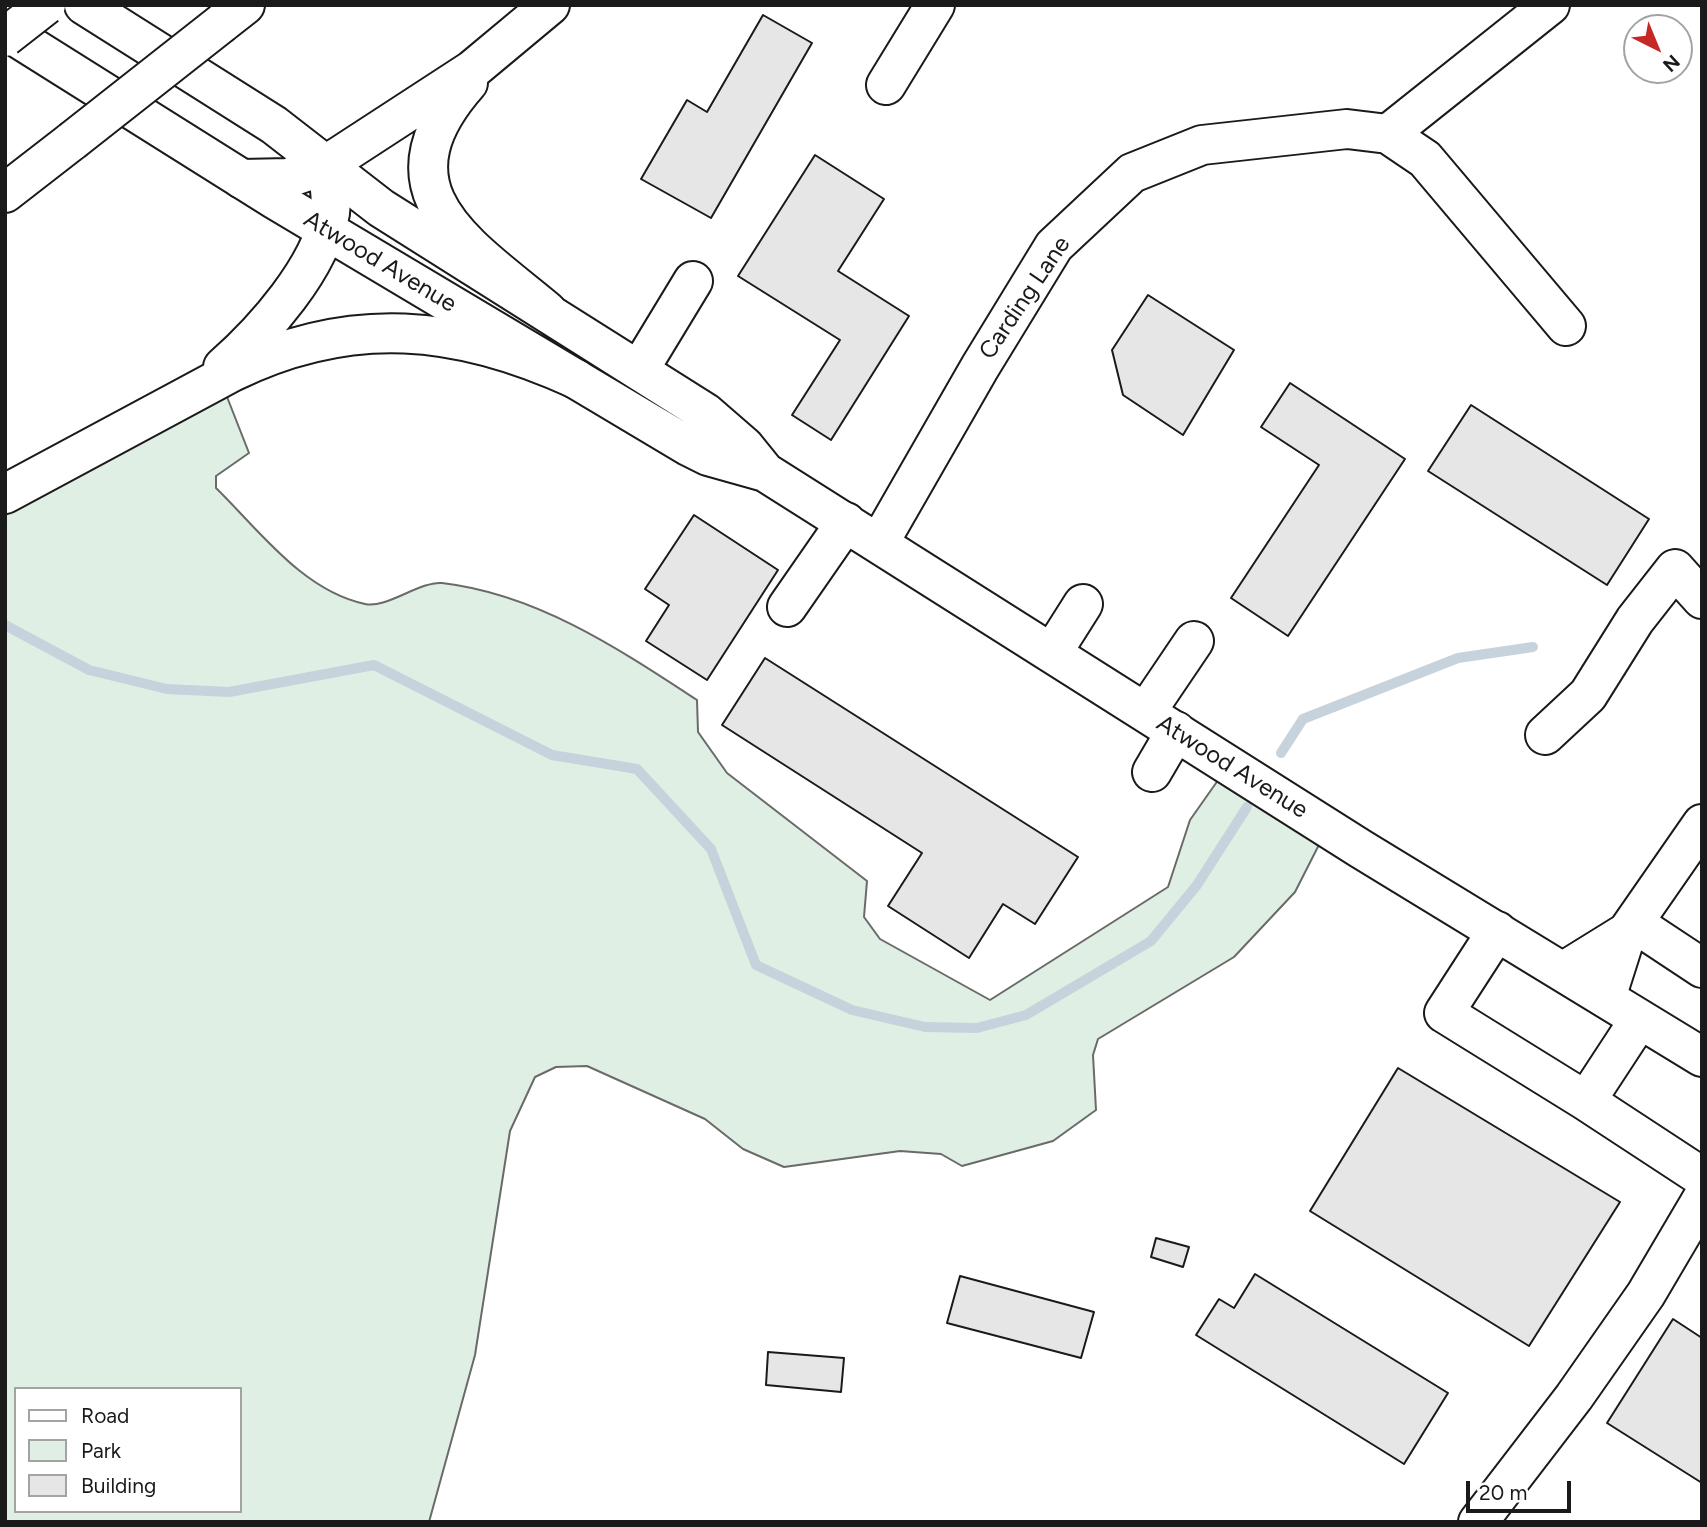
<!DOCTYPE html>
<style>
body{margin:0}
#map{position:relative;width:1707px;height:1527px;overflow:hidden;background:#fff;font-family:Figtree,sans-serif}
canvas{display:block}
.frame{position:absolute;inset:0;border:7px solid #1a1a1a;pointer-events:none}
.legend{position:absolute;left:14px;top:1387px;width:228px;height:126px;box-sizing:border-box;background:#fff;border:2px solid #a3a3a3;margin:0;padding:9px 12px;list-style:none;font-size:21px;color:#1a1a1a}
.legend li{display:flex;align-items:center;gap:14px;height:35px}
.legend b{width:35px;border:2px solid #a3a3a3}
.north{position:absolute;left:1623px;top:14px;width:70px;height:70px;box-sizing:border-box;background:#fff;border:2px solid #a3a3a3;border-radius:50%;rotate:137deg;font-size:19px;font-weight:700;line-height:28px;text-align:center;color:#1a1a1a}
.north::after{content:'';display:block;margin:auto;width:24px;height:32px;background:#c62828;clip-path:polygon(50% 0,100% 100%,50% 72%,0 100%)}
.scale{position:absolute;left:1466px;top:1481px;width:105px;height:32px;box-sizing:border-box;border:4px solid #1a1a1a;border-top:0;padding-left:9px;font-size:21px;line-height:24px;white-space:nowrap;color:#1a1a1a;-webkit-text-stroke:5px #fff;paint-order:stroke}
</style>
<div id="map">
<canvas width="1707" height="1527"></canvas>
<div class="frame"></div>
<ul class="legend">
<li><b style="height:9px;background:#fff"></b>Road</li>
<li><b style="height:19px;background:#e0efe3"></b>Park</li>
<li><b style="height:19px;background:#e6e6e6"></b>Building</li>
</ul>
<div class="north">N</div>
<div class="scale">20 m</div>
</div>
<script>
const c = document.querySelector('canvas').getContext('2d');
c.lineJoin = 'round';
function paint(path, color) { c.fillStyle = color; c.fill(path, 'evenodd'); }
function stroke(path, color, width, dash) { c.strokeStyle = color; c.lineWidth = width; c.lineCap = dash ? 'butt' : 'round'; c.setLineDash(dash || []); c.stroke(path); }
function drawText(font, color, halo, rows, align = 'center') {
  c.font = font + ' Figtree,sans-serif'; c.lineWidth = 5; c.setLineDash([]); c.textBaseline = 'middle'; c.strokeStyle = halo; c.fillStyle = color; for (const [text, x, y, turn = 0] of rows) {
    c.save(); c.translate(x, y); c.rotate((+turn || 0) * Math.PI / 180); c.textAlign = isNaN(turn) ? turn : align; if (halo) c.strokeText(text, 0, 0); c.fillText(text, 0, 0); c.restore();
  }
}
const green = new Path2D(`
 M 220,379 L 249,453 L 216,476 L 216,488 C 259,530 303,591 365,604 C 386,609 420,581 442,583 C 537,594 619,649 697,700 L 698,732 L 727,773 L 867,881 L 864,917 L 880,939 L 990,1000 L 1168,887 L 1190,820 L 1228,766 L 1329,825 L 1295,892 L 1234,957 L 1098,1039 L 1093,1055 L 1096,1110 L 1053,1141 L 962,1166 L 941,1154 L 900,1151 L 784,1167 L 743,1149 L 705,1119 L 587,1066 L 556,1067 L 535,1077 L 510,1131 L 475,1355 L 429,1522 L 5,1522 L 5,500 ZM 16,1389 L 240,1389 L 240,1511 L 16,1511 Z`);
paint(green, '#e0efe3');
stroke(green, '#6a6a6a', 2);
stroke(new Path2D(`
 M 5,625 L 89,670 L 167,689 L 229,692 L 374,665 L 552,755 L 637,769 L 711,849 L 756,965 L 852,1010 L 925,1027 L 977,1028 L 1026,1015 L 1151,941 L 1197,885 L 1247,807
 M 1281,753 L 1303,719 L 1458,658 L 1533,647`), '#c6d2dc', 10);
const building = new Path2D(`
 M 763,15 L 812,43 L 711,218 L 641,179 L 687,100 L 707,112 Z
 M 815,155 L 884,199 L 838,271 L 909,316 L 831,440 L 792,415 L 840,340 L 738,276 Z
 M 1148,295 L 1234,350 L 1183,435 L 1123,395 L 1112,350 Z
 M 1290,383 L 1405,459 L 1288,636 L 1231,598 L 1319,465 L 1261,427 Z
 M 1471,405 L 1649,519 L 1607,585 L 1428,471 Z
 M 694,515 L 778,570 L 707,680 L 646,641 L 669,605 L 645,589 Z
 M 765,658 L 1078,857 L 1035,924 L 1003,904 L 969,958 L 888,906 L 922,853 L 722,725 Z
 M 1398,1068 L 1620,1202 L 1529,1346 L 1310,1211 Z
 M 1156,1238 L 1189,1247 L 1183,1267 L 1151,1257 Z
 M 1255,1274 L 1448,1393 L 1404,1464 L 1196,1335 L 1219,1299 L 1234,1308 Z
 M 960,1276 L 1094,1312 L 1081,1358 L 947,1323 Z
 M 1673,1319 L 1702,1338 L 1702,1483 L 1607,1423 Z
 M 768,1352 L 844,1358 L 841,1392 L 766,1385 Z`);
paint(building, '#e6e6e6');
stroke(building, '#1a1a1a', 2);
const minor = new Path2D(`
 M 886,85 L 935,5
 M 1388,134 L 1550,5
 M 639,370 L 693,281
 M 879,543 L 980,367 L 1054,246 L 1132,173 L 1202,145 L 1347,129 L 1388,134 L 1425,159 L 1566,326
 M 787,607 L 846,522
 M 1052,653 L 1083,604
 M 1146,712 L 1194,641
 M 1545,735 L 1588,695 L 1635,620 L 1675,569 L 1702,599
 M 1152,772 L 1176,731
 M 1634,923 L 1702,968
 M 1497,931 L 1444,1013 L 1586,1101
 M 1564,971 L 1627,932
 M 1606,998 L 1627,932 L 1702,824
 M 1639,1020 L 1586,1101 L 1702,1177
 M 1478,1522 L 1574,1397 L 1646,1294 L 1702,1199`);
const major = new Path2D(`
 M 84,5 L 274,125 L 381,208 L 706,413 L 744,446 L 765,472
 M 5,30 L 274,199 L 688,446 L 708,456 L 765,472 L 1361,849 L 1702,1057`);
const highway = new Path2D(`
 M 222,23 L 245,5
 M 468,83 C 373,191 467,244 547,311
 M 242,179 L 288,178 L 326,165 L 472,70 L 550,5
 M 5,193 L 72,141
 M 223,367 C 264,331 320,268 330,213 C 332,196 329,181 326,165
 M 5,494 L 232,372 C 351,314 458,325 576,379`);
stroke(minor, '#1a1a1a', 42);
stroke(major, '#1a1a1a', 42);
stroke(highway, '#1a1a1a', 42);
stroke(minor, '#fff', 38);
stroke(major, '#fff', 38);
stroke(highway, '#fff', 38);
const highwayBridge = new Path2D(`
 M 5,37 L 46,5
 M 72,141 L 222,23`);
stroke(highwayBridge, '#1a1a1a', 42, []);
stroke(highwayBridge, '#fff', 38);
drawText('24px', '#1a1a1a', '#fff', [
 ["Atwood Avenue",380,262,31],
 ["Carding Lane",1025,298,-56],
 ["Atwood Avenue",1232,767,32]
]);
</script>
